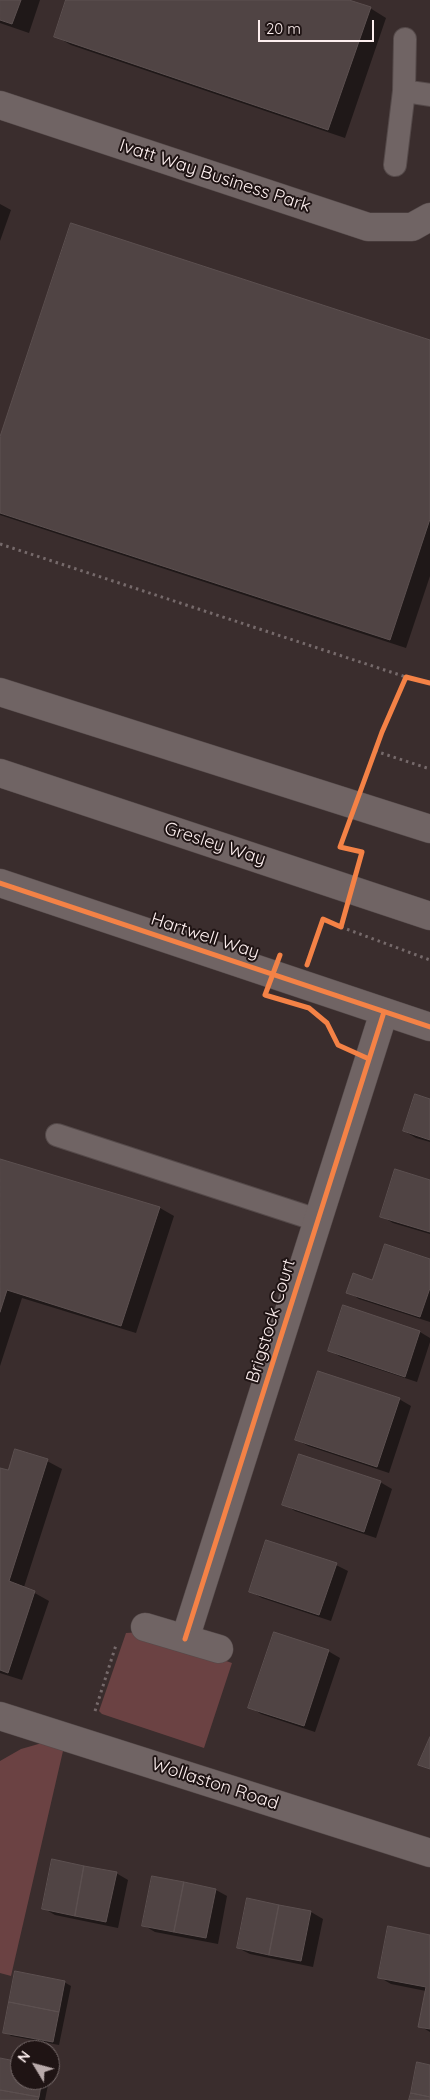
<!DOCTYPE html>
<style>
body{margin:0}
#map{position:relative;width:430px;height:2100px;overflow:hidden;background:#3a2d2d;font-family:Quicksand,sans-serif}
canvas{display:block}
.north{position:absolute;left:10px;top:2040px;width:50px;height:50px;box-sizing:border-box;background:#1f1414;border:1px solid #786c6c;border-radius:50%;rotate:307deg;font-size:14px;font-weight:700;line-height:20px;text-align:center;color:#fdefef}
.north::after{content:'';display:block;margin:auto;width:18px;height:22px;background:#b9abab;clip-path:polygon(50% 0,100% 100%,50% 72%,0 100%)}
.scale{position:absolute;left:258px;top:20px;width:116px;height:22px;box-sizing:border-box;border:2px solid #fdefef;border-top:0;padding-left:6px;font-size:15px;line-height:18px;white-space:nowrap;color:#fdefef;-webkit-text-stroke:4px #1f1414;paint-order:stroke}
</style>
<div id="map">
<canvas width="430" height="2100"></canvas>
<div class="north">N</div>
<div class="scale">20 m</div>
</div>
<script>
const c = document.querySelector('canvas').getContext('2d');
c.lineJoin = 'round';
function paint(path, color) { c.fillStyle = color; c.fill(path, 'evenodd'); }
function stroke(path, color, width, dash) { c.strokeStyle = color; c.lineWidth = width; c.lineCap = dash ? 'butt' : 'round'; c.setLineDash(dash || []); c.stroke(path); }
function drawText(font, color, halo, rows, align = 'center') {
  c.font = font + ' Quicksand,sans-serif'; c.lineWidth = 4; c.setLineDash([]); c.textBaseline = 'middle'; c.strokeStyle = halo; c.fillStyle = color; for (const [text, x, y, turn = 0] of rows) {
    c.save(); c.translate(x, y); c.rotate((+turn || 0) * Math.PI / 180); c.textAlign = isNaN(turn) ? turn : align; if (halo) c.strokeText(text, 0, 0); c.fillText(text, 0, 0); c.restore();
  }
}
paint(new Path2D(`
 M 141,1632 L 232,1663 L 204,1748 L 102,1714 L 99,1711 L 126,1633 Z
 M 42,1743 L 63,1751 L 11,1976 L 0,1973 L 0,1761 L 21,1749 Z`), '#6b4243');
paint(new Path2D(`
 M 0,0 L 40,0 L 29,33 L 0,23 Z
 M 68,0 L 345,0 L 370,8 L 386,18 L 345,138 L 71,45 L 55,36 Z
 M 0,204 L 11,210 L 0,241 Z
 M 430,342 L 430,576 L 406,648 L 0,515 L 0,441 Z
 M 430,1100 L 430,1142 L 416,1138 L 404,1131 Z
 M 0,1161 L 160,1208 L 174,1216 L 136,1333 L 22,1298 L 0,1366 Z
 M 430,1181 L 430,1234 L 393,1223 L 381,1216 Z
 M 430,1260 L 430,1322 L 359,1299 L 348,1292 Z
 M 420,1332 L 430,1338 L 430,1342 L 417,1382 L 341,1357 L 330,1351 Z
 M 399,1399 L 411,1406 L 389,1473 L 308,1446 L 297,1440 Z
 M 47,1461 L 62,1469 L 24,1587 L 49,1601 L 22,1680 L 0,1673 L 0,1469 L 9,1472 Z
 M 380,1482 L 392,1489 L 376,1538 L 295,1511 L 284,1504 Z
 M 336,1565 L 348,1571 L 331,1621 L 262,1598 L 251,1592 Z
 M 328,1651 L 340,1658 L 315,1732 L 261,1714 L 250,1707 Z
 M 116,1873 L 128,1880 L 118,1928 L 55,1915 L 43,1908 Z
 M 216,1890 L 227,1896 L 218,1944 L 155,1932 L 143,1925 Z
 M 248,1900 L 311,1912 L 323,1919 L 313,1967 L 250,1954 L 238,1948 Z
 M 430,1936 L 430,2032 L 420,2026 L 426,1991 L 391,1984 L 379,1977 Z
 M 64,1982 L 71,1986 L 59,2045 L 11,2036 L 5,2032 Z
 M 0,2059 L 20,2063 L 20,2080 L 49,2080 L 45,2100 L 0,2100 Z`), '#0007');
const building = new Path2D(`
 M 0,0 L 21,0 L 12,24 L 0,20 Z
 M 66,0 L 349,0 L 371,7 L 328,130 L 54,37 Z
 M 71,223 L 430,340 L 430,519 L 390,640 L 0,513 L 0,437 Z
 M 415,1094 L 430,1099 L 430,1140 L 403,1131 Z
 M 0,1159 L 160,1207 L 121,1326 L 7,1290 L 0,1312 Z
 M 395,1169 L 430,1180 L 430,1232 L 380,1217 Z
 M 385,1244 L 430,1259 L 430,1288 L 420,1317 L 346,1293 L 353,1273 L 372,1280 Z
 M 343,1305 L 420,1331 L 405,1377 L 328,1351 Z
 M 318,1371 L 400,1398 L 377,1467 L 295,1440 Z
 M 15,1449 L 48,1459 L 9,1581 L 35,1591 L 8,1673 L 0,1670 L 0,1468 L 8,1470 Z
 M 299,1454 L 381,1481 L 364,1532 L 282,1505 Z
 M 266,1540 L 337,1563 L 319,1615 L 249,1592 Z
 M 274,1632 L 329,1650 L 304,1726 L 248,1708 Z
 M 430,1737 L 430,1769 L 418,1765 Z
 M 52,1859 L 84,1866 L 75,1916 L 42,1909 Z
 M 84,1866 L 117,1872 L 106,1922 L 75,1916 Z
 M 152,1876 L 184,1882 L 174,1932 L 142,1926 Z
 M 184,1882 L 216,1889 L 206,1938 L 174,1932 Z
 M 247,1898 L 279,1905 L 269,1955 L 237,1948 Z
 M 279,1905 L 311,1911 L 301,1961 L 269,1955 Z
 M 388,1926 L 430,1935 L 430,2029 L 418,2027 L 426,1987 L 378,1978 Z
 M 15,1971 L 65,1981 L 59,2012 L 9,2002 Z
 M 9,2002 L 59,2012 L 53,2042 L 3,2033 Z
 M 0,2058 L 20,2062 L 20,2080 L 42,2080 L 39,2097 L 0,2090 Z
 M 417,2062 L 430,2065 L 430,2097 L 411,2093 Z
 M 0,2090 L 39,2097 L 38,2100 L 0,2100 Z
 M 411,2093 L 430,2097 L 430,2100 L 409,2100 Z`);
paint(building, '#504444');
stroke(building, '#5c5050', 1);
const service = new Path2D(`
 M 404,91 L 430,95
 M 395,165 L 404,91 L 405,39
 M 57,1135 L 317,1220`);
const minor = new Path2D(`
 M 0,105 L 368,227 L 412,227 L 430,217
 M 145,1627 L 219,1649
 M 185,1639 L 384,1012
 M 0,1716 L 430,1853`);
const tertiary = new Path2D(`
 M 0,692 L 430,829
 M 0,773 L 430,916
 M 0,883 L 430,1027`);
stroke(service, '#554a4a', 24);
stroke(minor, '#554a4a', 29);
stroke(tertiary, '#554a4a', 29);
stroke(new Path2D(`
 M 0,544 L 406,677
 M 375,751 L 430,769
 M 341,927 L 430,960
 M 95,1711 L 116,1645`), '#766a6b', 3, [2.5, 4]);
stroke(service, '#706464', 22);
stroke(minor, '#706464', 28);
stroke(tertiary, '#706464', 28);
stroke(new Path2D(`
 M 0,883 L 430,1027
 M 280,955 L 265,995 L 309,1008 L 327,1023 L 338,1045 L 369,1059
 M 307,965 L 323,919 L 341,927 L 362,852 L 340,847 L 382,732 L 406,677 L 430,683
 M 185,1639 L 384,1012`), '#f48246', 5);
drawText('18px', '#fdefef', '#1f1414', [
 ["Ivatt Way Business Park",215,176,18],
 ["Gresley Way",215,844,18],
 ["Hartwell Way",205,936,18],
 ["Brigstock Court",271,1321,-73],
 ["Wollaston Road",215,1784,18]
]);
</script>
